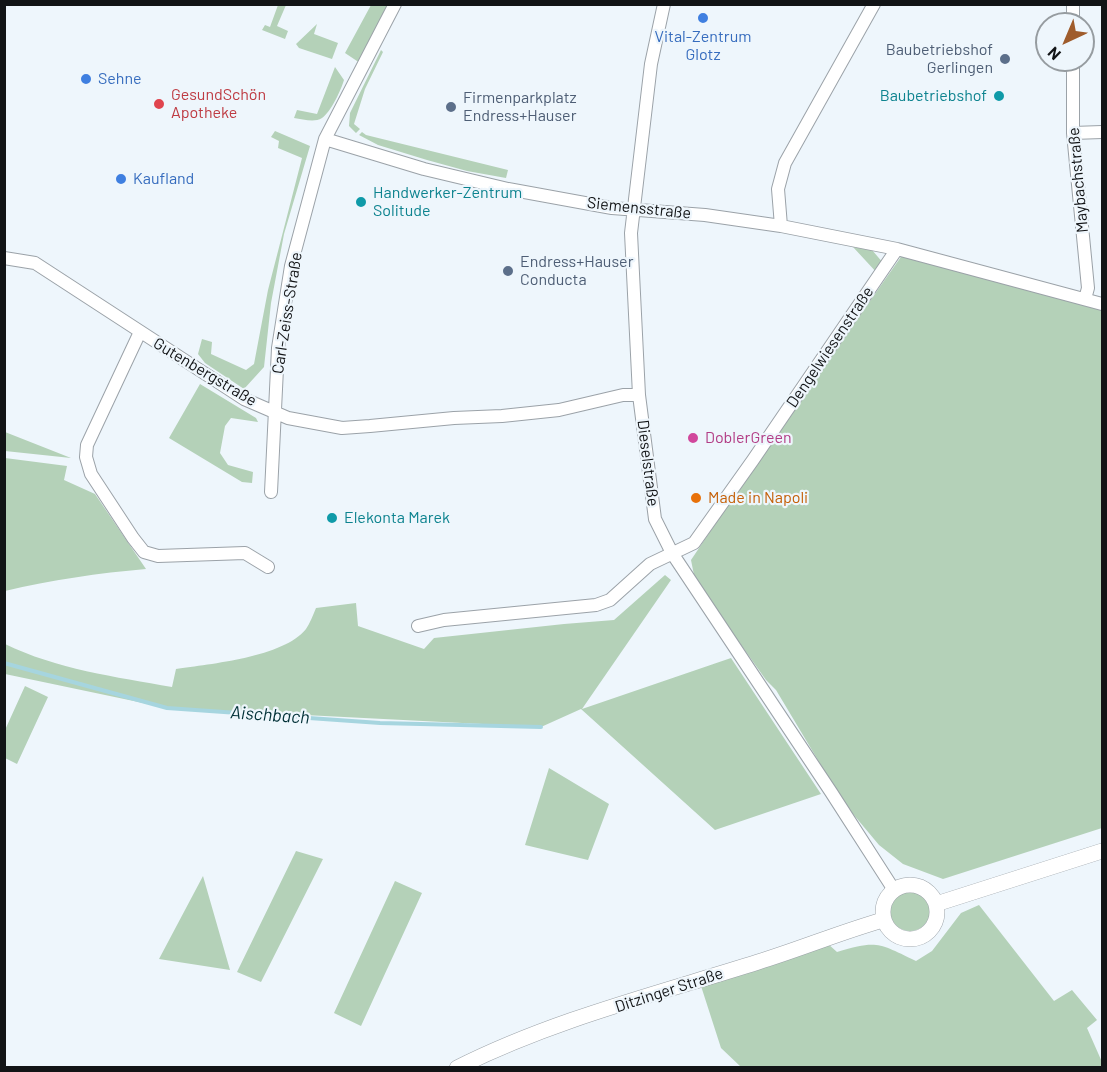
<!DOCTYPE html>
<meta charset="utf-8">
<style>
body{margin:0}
#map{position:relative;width:1107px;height:1072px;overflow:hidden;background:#eef6fc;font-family:Barlow,sans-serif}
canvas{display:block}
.frame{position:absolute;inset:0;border:6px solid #121416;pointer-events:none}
.north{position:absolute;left:1035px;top:12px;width:60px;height:60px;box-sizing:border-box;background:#eef6fc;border:2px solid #969ca0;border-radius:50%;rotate:224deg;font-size:16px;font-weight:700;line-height:24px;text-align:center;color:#121416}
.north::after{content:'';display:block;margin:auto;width:21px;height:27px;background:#9f5c2c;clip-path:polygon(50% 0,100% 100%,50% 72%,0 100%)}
</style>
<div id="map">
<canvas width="1107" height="1072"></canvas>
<div class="frame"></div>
<div class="north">N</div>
</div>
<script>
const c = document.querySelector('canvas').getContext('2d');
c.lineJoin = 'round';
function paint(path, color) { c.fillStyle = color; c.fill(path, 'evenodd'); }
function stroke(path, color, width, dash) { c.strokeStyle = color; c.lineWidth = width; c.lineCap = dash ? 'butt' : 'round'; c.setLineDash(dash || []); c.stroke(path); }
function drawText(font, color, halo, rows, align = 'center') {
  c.font = font + ' Barlow,sans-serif'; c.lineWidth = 4.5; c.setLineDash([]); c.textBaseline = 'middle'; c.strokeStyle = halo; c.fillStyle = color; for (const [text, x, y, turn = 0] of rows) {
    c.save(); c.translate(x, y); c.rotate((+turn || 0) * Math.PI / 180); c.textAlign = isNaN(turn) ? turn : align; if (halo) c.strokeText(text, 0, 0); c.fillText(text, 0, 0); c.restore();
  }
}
paint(new Path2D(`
 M 278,5 L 286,5 L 277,26 L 288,31 L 285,39 L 262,30 L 265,25 L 270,27 Z
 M 371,5 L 393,5 L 363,65 L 345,53 Z
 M 317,24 L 314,34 L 338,43 L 332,59 L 299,48 L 296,44 Z
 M 381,50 L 383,52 L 365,89 L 354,124 L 360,129 L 356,133 L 349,126 L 350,113 Z
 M 335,67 L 344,80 C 341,90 331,112 322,118 C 314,123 303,119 294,118 L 297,110 L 317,114 Z
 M 275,131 L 310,146 L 284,234 L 271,303 L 264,367 L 244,389 L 205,363 L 198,354 L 202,339 L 212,342 L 211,354 L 246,370 L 254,364 L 268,290 L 302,158 L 278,148 L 279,141 L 271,137 Z
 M 362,132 L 366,135 L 508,170 L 506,178 L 467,171 L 427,160 L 378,145 L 359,135 Z
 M 853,247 L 872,250 L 884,264 L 878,274 Z
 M 903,254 L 1102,310 L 1102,828 L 943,879 L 903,864 L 879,845 L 843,802 L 776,690 L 766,680 L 695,580 L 691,560 L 758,460 Z
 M 200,384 L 256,418 L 258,422 L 231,418 L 225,426 L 220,453 L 228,465 L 253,472 L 252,483 L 242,482 L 169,438 Z
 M 5,432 L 71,458 L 5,451 Z
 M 5,458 L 67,466 L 64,480 L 95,494 L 146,569 C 99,573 51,580 5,591 Z
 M 665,575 L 671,580 L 582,709 L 731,658 L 821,794 L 715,830 L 581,709 L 541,727 L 167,708 L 5,674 L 5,644 C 56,669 116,677 172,687 L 176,669 C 210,664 284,657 306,629 C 310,623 313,615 316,608 L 356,603 L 358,626 L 424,649 L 434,638 L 564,624 L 614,620 Z
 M 25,686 L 48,697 L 17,764 L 5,758 L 5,730 Z
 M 549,768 L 609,804 L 588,860 L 525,845 Z
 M 296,851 L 323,859 L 261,982 L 237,972 Z
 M 203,876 L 230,970 L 159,959 Z
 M 395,881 L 422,893 L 361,1026 L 334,1013 Z
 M890 911a20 20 0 1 1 40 0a20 20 0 1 1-40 0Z
 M 979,905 L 1054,1001 L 1072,990 L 1097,1020 L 1087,1028 L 1102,1062 L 1102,1067 L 741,1067 L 721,1048 L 701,986 L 827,943 L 837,952 C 878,940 878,943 916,961 L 932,951 L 961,913 Z`), '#b4d1b8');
stroke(new Path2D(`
 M 4,663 L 167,708 L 380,723 L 541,727`), '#a6d5df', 4);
const minor = new Path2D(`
 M 664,4 L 651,64 L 631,233 L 639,395 L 655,519 L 672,553 L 831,792 L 894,890
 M 1073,4 L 1073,24
 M 1073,60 L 1073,133 L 1088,288 L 1085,299
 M 1073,133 L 1102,132
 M 325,139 L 424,169 L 508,189 L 612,208 L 705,215 L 781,226 L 897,249 L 1102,304
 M 781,226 L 778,189 L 785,163 L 874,4
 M 4,258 L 35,263 L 244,399 L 288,418 L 342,428 L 370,426 L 454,418 L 502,416 L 559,410 L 623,395 L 639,395
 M 140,332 L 87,445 L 86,457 L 91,474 L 133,538 L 144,552 L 158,556 L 245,553 L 268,567
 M 271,492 L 278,348 L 291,266 L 325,139 L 395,4
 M 418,626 L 444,620 L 596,605 L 610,600 L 650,564 L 694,543 L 753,460 L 897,249`);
const major = new Path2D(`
 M883 912a27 27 0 1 1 54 0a27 27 0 1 1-54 0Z
 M 936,904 L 1102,851
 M 457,1068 C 552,1020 657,994 758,962 C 800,949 841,932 883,920`);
stroke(minor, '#9ba2a8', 14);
stroke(major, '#9ba2a8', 16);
stroke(minor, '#fff', 12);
stroke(major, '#fff', 15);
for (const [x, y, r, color] of [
 [703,18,6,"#3f7fe0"],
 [1005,59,6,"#5c6f8a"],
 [86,79,6,"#3f7fe0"],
 [999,96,6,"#0f9aa8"],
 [159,104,6,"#e0444e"],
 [451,107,6,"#5c6f8a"],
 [121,179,6,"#3f7fe0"],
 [361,202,6,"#0f9aa8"],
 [508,271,6,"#5c6f8a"],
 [693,438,6,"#d1479c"],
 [696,498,6,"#e8710a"],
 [332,518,6,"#0f9aa8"]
]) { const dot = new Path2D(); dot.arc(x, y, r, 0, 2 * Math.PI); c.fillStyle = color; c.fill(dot); stroke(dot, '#eef6fc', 2); }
drawText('16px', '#366cbe', '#eef6fc', [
 ["Vital-Zentrum",703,37,"center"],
 ["Glotz",703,55,"center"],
 ["Sehne",98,79],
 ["Kaufland",133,179]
], 'left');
drawText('16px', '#4e5e75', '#eef6fc', [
 ["Baubetriebshof",993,50,"right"],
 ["Gerlingen",993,68,"right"],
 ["Firmenparkplatz",463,98],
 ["Endress+Hauser",463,116],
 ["Endress+Hauser",520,262],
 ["Conducta",520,280]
], 'left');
drawText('16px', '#be3a42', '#eef6fc', [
 ["GesundSchön",171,95],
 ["Apotheke",171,113]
], 'left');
drawText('16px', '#0d838f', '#eef6fc', [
 ["Baubetriebshof",987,96,"right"],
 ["Handwerker-Zentrum",373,193],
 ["Solitude",373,211],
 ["Elekonta Marek",344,518]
], 'left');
drawText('16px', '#121416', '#eef6fc', [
 ["Maybachstraße",1078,180,-95],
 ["Siemensstraße",639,208,6],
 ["Carl-Zeiss-Straße",287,313,-81],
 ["Dengelwiesenstraße",830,347,-56],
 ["Gutenbergstraße",205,372,31],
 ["Dieselstraße",648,463,83],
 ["Ditzinger Straße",669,990,-18]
]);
drawText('16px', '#b23c85', '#eef6fc', [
 ["DoblerGreen",705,438]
], 'left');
drawText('16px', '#c56008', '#eef6fc', [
 ["Made in Napoli",708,498]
], 'left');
drawText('italic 18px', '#013037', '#eef6fc', [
 ["Aischbach",270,715,4]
]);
</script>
